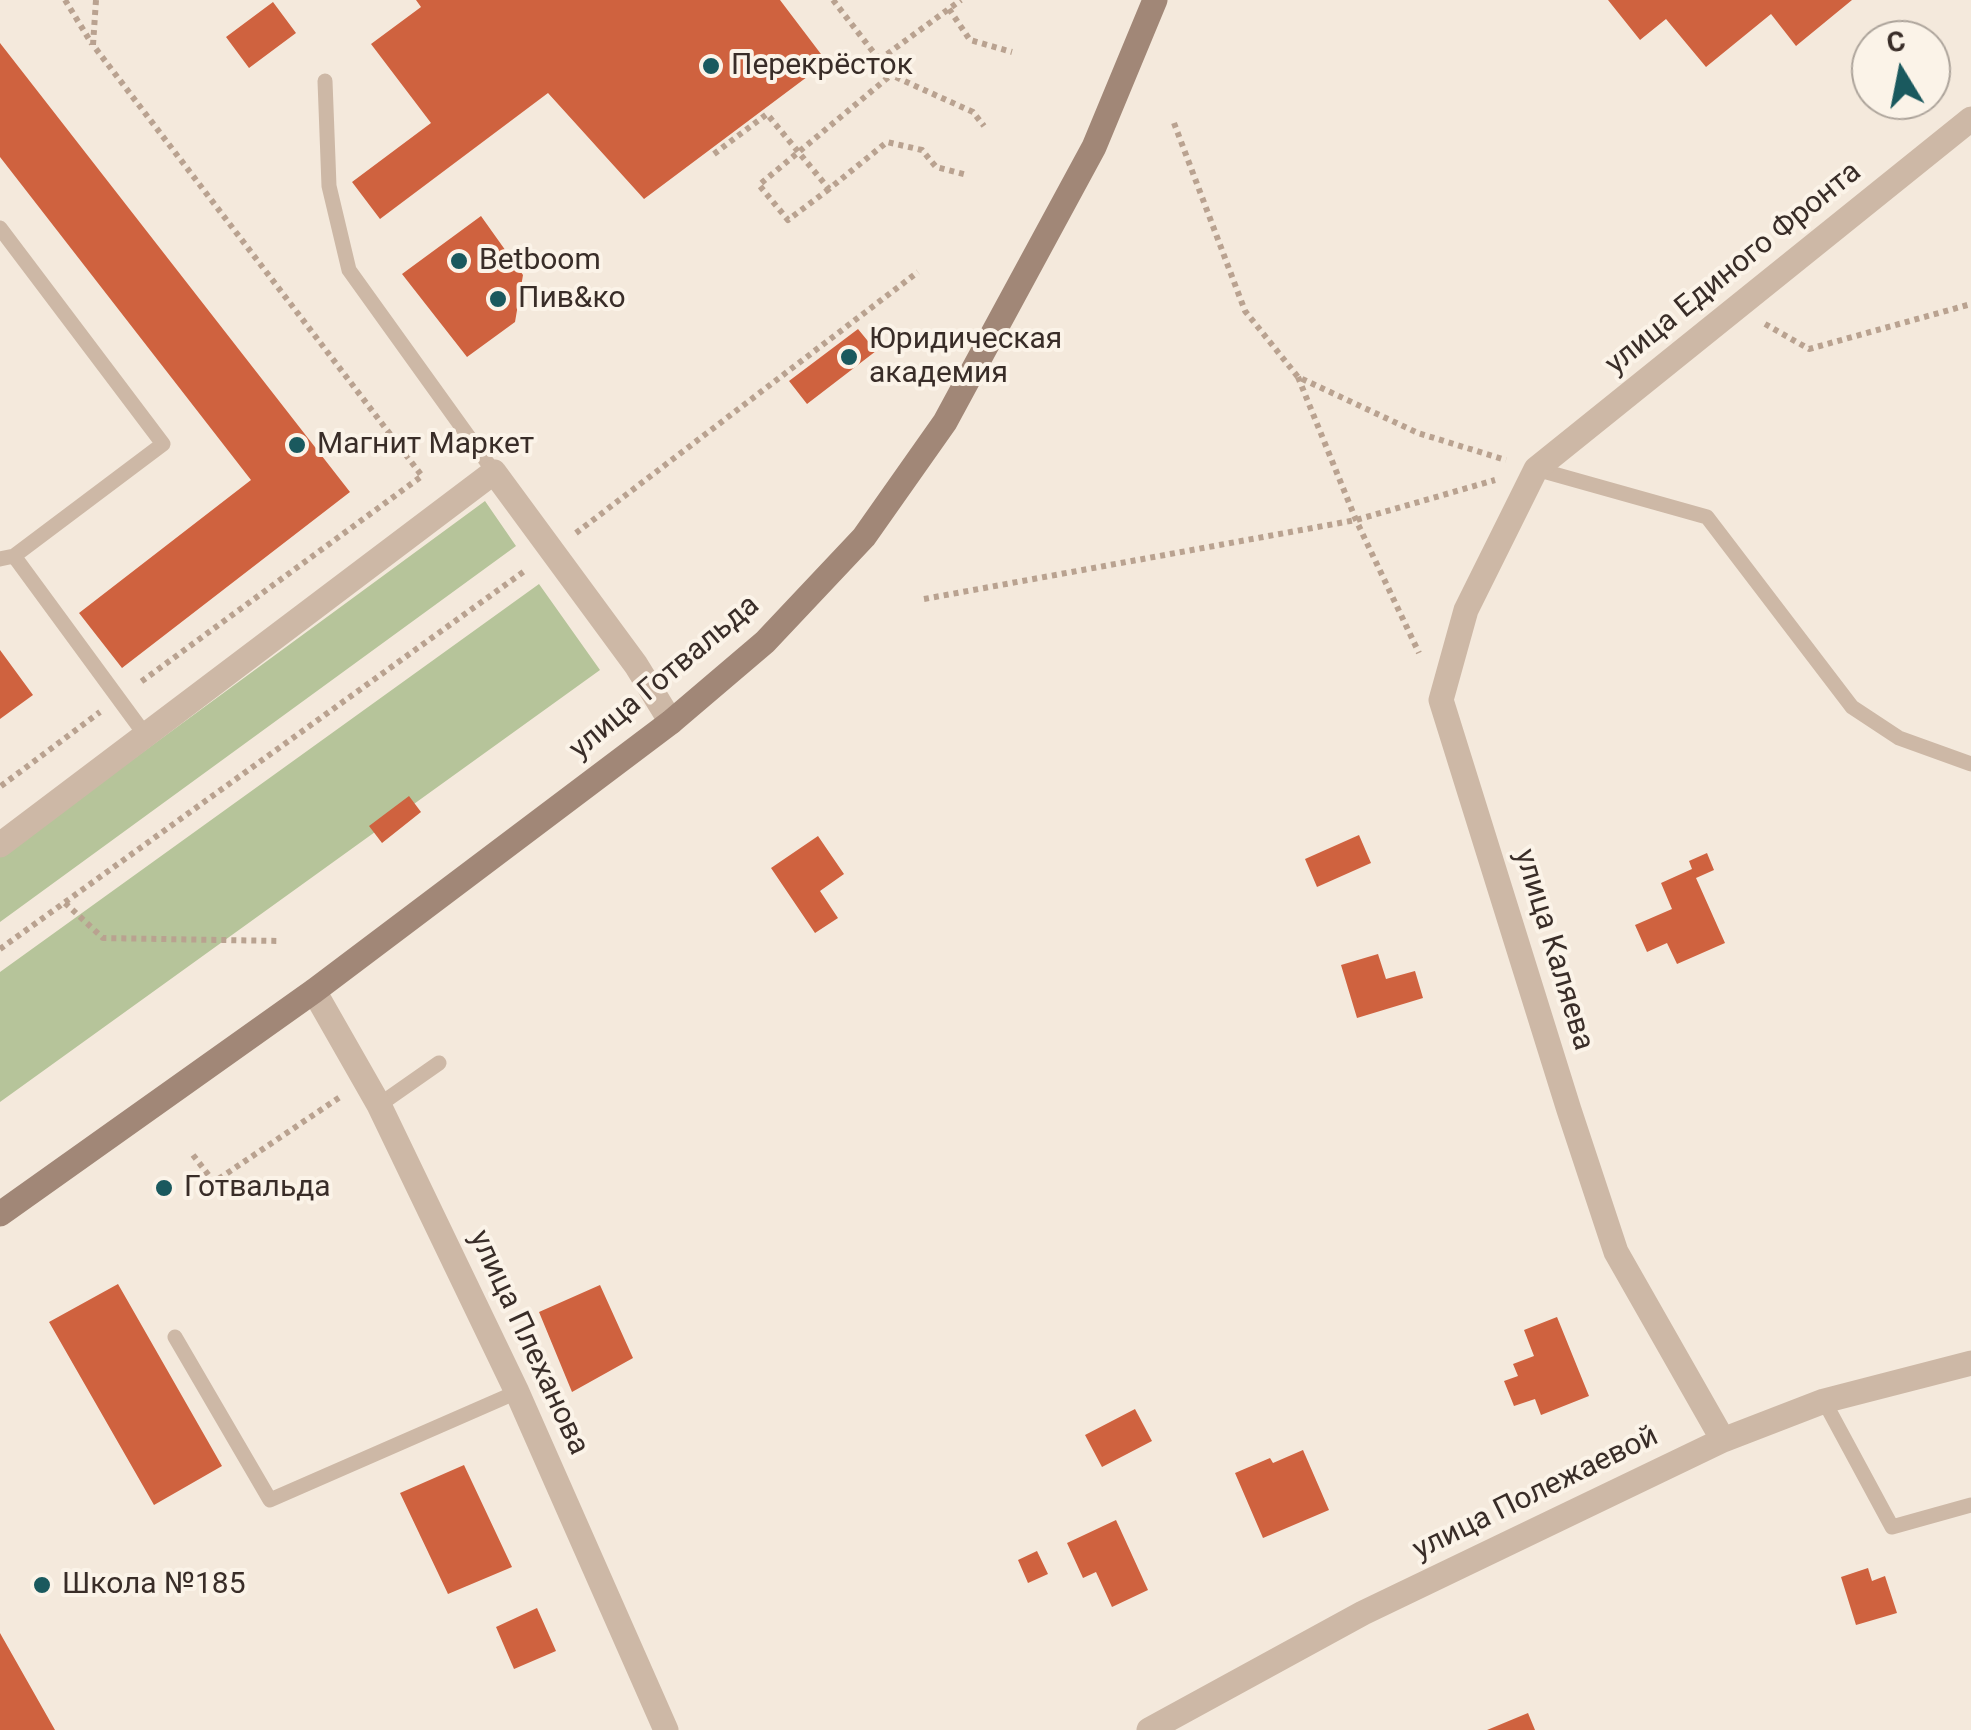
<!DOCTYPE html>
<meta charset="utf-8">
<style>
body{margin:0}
#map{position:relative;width:1971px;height:1730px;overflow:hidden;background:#f4e9dc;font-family:Roboto,sans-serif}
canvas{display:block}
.north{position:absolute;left:1851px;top:20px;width:100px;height:100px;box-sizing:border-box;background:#fbf3e8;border:2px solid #ada49b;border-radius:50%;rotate:350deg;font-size:28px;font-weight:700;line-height:40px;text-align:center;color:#392d28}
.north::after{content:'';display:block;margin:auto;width:35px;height:45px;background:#1a595e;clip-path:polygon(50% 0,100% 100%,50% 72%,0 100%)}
</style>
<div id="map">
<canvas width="1971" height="1730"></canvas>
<div class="north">С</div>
</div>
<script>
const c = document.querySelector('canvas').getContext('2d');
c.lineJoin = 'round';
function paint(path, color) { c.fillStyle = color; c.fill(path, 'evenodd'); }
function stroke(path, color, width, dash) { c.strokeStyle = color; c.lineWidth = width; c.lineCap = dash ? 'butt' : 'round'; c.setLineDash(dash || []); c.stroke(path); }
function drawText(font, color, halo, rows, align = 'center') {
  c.font = font + ' Roboto,sans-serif'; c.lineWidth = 8; c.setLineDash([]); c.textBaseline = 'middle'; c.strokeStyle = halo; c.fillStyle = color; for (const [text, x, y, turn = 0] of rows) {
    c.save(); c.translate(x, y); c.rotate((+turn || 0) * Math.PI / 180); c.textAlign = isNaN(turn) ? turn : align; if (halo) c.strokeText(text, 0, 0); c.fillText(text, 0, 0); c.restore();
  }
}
paint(new Path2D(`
 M 485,501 L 516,546 L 0,922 L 0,857 Z
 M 539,584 L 600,670 L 0,1102 L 0,972 Z`), '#b6c49a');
paint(new Path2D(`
 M 416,0 L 780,0 L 827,62 L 644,199 L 548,93 L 380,219 L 352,182 L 431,123 L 371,44 L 421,7 Z
 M 1608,0 L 1852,0 L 1796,46 L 1771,14 L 1706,67 L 1666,19 L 1640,40 Z
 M 273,2 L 296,33 L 249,68 L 226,37 Z
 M 0,43 L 350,492 L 122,668 L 79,613 L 251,480 L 0,157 Z
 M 481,216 L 523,275 L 515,322 L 467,357 L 402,274 Z
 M 858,329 L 876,351 L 807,404 L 789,381 Z
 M 0,650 L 33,695 L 0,719 Z
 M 409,796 L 421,812 L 382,843 L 369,826 Z
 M 1359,835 L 1371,863 L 1317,887 L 1305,859 Z
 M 818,836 L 844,874 L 820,891 L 838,918 L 815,933 L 771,868 Z
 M 1707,853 L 1714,870 L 1696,878 L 1725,943 L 1677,964 L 1667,943 L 1647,952 L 1635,925 L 1672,909 L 1661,883 L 1692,869 L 1689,861 Z
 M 1378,954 L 1386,979 L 1415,971 L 1423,998 L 1357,1018 L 1341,965 Z
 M 118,1284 L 222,1466 L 154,1505 L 49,1322 Z
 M 600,1285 L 633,1358 L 572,1392 L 539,1312 Z
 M 1557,1317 L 1589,1396 L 1541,1415 L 1535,1399 L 1514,1406 L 1504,1381 L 1518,1376 L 1513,1364 L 1534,1356 L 1524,1330 Z
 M 1135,1409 L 1152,1441 L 1102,1467 L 1085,1435 Z
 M 1303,1450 L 1329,1510 L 1263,1538 L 1235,1473 L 1270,1458 L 1273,1463 Z
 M 464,1465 L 512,1567 L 448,1594 L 400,1493 Z
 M 1116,1520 L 1148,1590 L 1112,1607 L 1096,1572 L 1083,1578 L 1067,1543 Z
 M 1037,1551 L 1048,1574 L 1028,1583 L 1018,1560 Z
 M 1868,1568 L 1872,1581 L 1885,1576 L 1897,1613 L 1856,1625 L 1841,1577 Z
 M 537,1608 L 556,1651 L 514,1669 L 496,1627 Z
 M 0,1633 L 55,1730 L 0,1730 Z
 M 1528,1713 L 1535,1730 L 1487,1730 Z`), '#cf623f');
stroke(new Path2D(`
 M 65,0 L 92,44
 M 96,0 L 93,45 L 422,476 L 138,684
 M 833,0 L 891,75 L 973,112 L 984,126
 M 949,9 L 970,40 L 1012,52
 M 879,60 L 961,0
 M 1174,123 L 1245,311 L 1298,377 L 1418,433 L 1506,460
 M 714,154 L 767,114 L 829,189 L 887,142 L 922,150 L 936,167 L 967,175
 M 829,189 L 788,220 L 759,185 L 891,75
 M 1765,324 L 1809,349 L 1971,304
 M 1298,377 L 1356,520 L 1419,653
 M 576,533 L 918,272
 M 924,599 L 1356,520 L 1495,480
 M 1,786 L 100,712
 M 65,903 L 103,938 L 281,941
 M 0,949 L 526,570
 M 193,1155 L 214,1182 L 340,1097`), '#b9a290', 6, [5, 5]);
stroke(new Path2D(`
 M 325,81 L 329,186 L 349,270 L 494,472
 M 0,228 L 163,444 L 14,556
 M 1536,469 L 1707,517 L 1852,707 L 1899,738 L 1971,764
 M 0,559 L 14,556 L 146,736
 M 379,1105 L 439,1063
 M 175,1337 L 270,1500 L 517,1392
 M 1824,1401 L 1892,1527 L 1971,1505`), '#cdb8a6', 15);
stroke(new Path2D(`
 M 0,845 L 494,472 L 636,665 L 671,722
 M 314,991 L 379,1105 L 517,1392 L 666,1730
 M 1723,1440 L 1616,1252 L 1569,1110 L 1441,700 L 1466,610 L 1536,469 L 1971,119
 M 1149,1730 L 1363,1613 L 1723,1440 L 1824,1401 L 1971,1363`), '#cdb8a6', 25);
stroke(new Path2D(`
 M 0,1214 L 314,991 L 671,722 L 765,642 L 864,537 L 945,422 L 1094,147 L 1155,0`), '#a18777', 25);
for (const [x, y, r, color] of [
 [711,66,10,"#1a595e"],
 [459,261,10,"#1a595e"],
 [498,299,10,"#1a595e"],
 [849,357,10,"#1a595e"],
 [297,445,10,"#1a595e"],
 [164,1188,10,"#1a595e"],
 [42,1585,10,"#1a595e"]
]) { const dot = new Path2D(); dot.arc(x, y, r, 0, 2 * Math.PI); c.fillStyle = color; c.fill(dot); stroke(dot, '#fbf3e8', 4); }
drawText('30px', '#392d28', '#fbf3e8', [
 ["Перекрёсток",731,66],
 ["Betboom",479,261],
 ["Пив&ко",518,299],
 ["Юридическая",869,340],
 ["академия",869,374],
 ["Магнит Маркет",317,445],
 ["Готвальда",184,1188],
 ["Школа №185",62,1585]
], 'left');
drawText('30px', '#392d28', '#fbf3e8', [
 ["улица Единого Фронта",1734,269,-39],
 ["улица Готвальда",665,678,-40],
 ["улица Каляева",1553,950,73],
 ["улица Плеханова",528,1343,65],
 ["улица Полежаевой",1536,1494,-26]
]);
</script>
